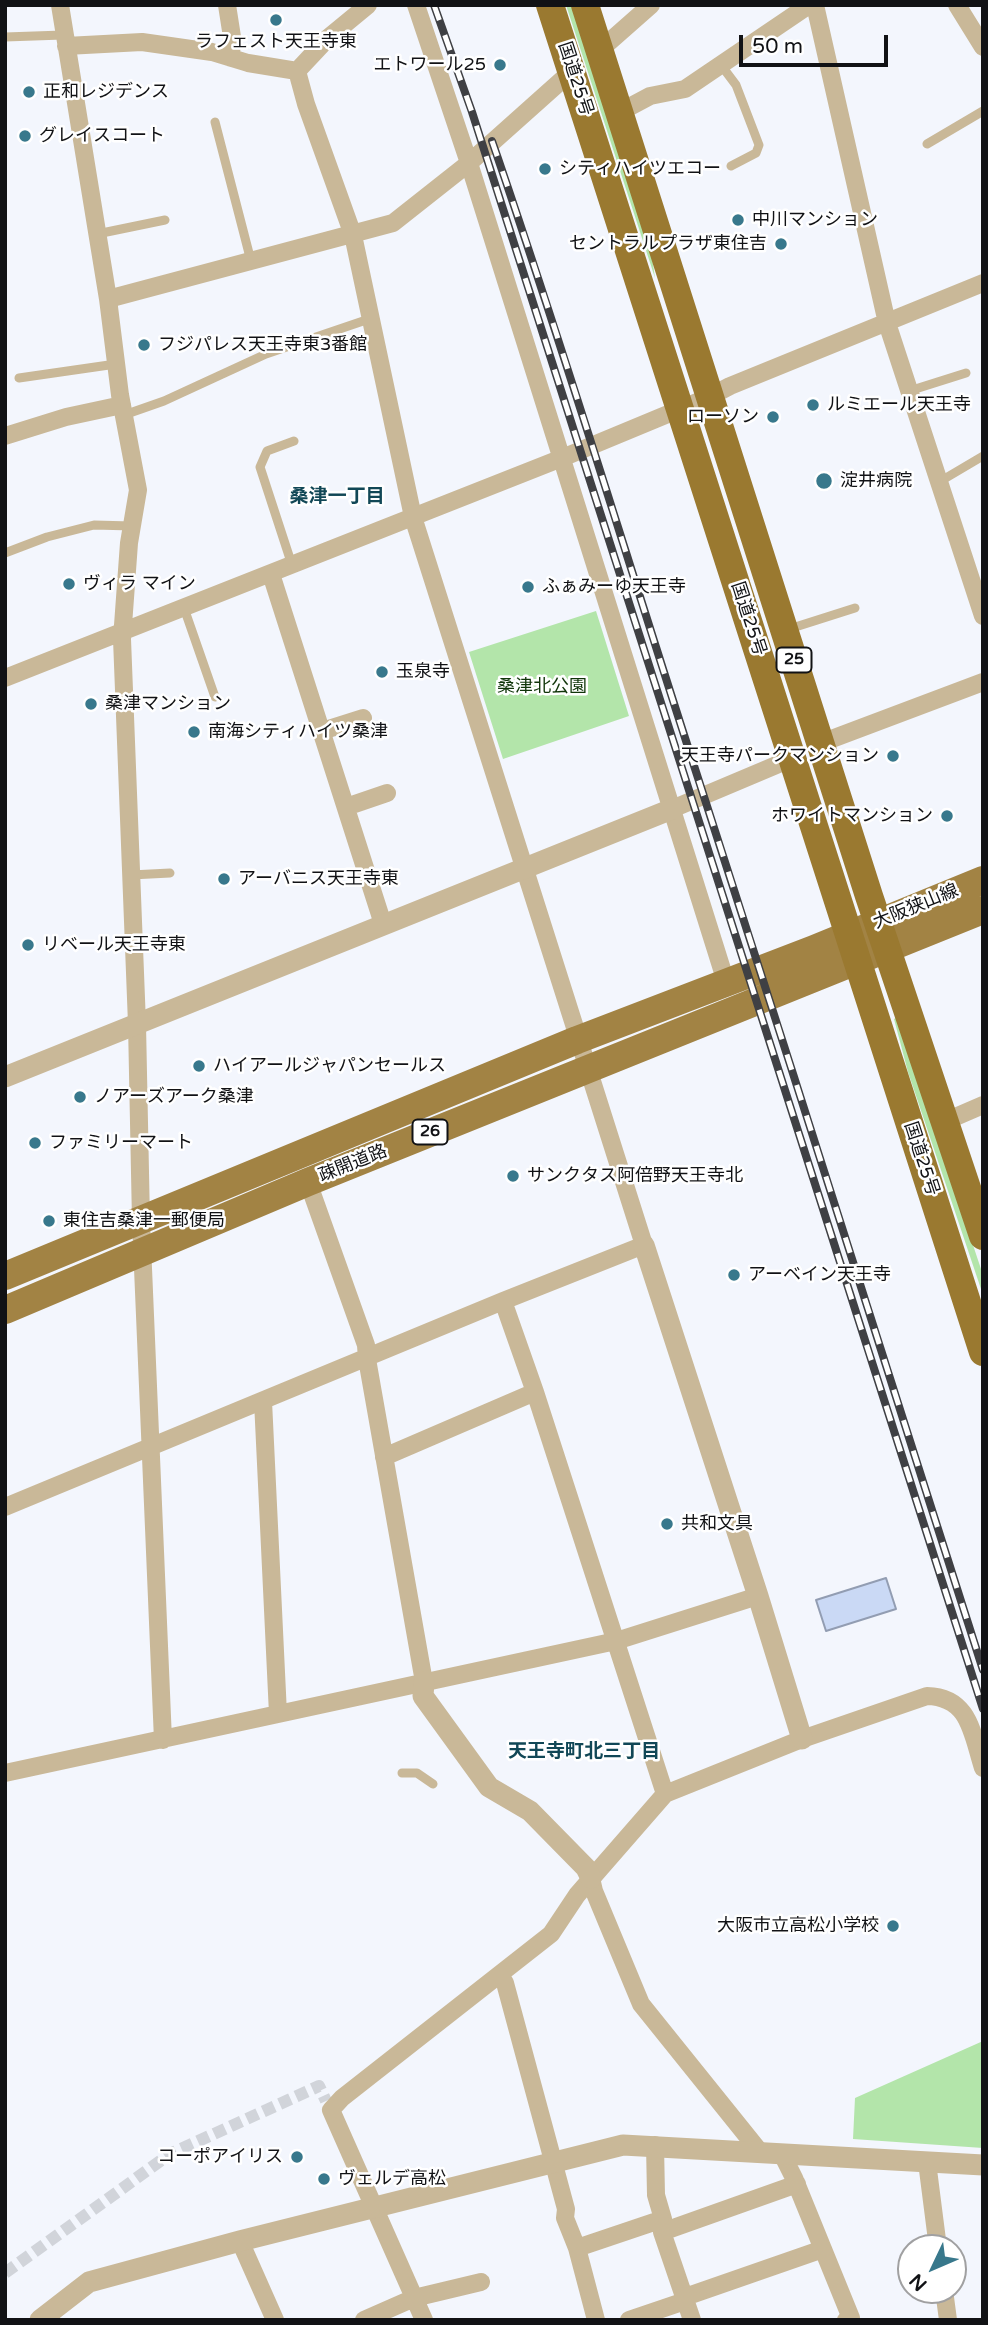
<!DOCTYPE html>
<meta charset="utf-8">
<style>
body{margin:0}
#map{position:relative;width:988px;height:2325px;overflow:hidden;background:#f3f6fd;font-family:"Varela Round",sans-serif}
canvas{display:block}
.frame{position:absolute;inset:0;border:7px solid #111215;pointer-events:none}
.north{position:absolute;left:897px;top:2234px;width:70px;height:70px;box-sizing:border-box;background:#fff;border:2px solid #a0a0a1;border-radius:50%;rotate:226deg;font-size:19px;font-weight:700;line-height:28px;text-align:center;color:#111215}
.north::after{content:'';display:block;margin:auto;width:24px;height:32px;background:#38788c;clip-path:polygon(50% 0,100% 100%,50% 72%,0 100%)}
.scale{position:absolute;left:739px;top:35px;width:149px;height:32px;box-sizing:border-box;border:4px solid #111215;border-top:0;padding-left:9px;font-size:21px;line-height:24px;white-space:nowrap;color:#111215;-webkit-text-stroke:5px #fff;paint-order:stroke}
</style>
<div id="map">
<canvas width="988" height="2325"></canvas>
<div class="frame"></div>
<div class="north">N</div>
<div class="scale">50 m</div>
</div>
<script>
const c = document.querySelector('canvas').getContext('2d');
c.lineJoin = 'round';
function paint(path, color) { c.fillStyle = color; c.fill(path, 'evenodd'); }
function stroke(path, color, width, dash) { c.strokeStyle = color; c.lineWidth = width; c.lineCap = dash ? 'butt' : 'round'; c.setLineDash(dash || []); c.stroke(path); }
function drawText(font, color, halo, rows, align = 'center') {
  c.font = font + ' "Varela Round","Noto Sans JP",sans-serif'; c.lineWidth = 5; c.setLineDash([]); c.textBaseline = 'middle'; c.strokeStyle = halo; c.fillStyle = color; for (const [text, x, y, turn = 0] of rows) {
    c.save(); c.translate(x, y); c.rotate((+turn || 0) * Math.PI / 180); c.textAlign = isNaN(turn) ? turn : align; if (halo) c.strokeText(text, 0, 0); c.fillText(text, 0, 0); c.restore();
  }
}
paint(new Path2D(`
 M 566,5 L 574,5 L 651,250 L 655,278 Z
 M 596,611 L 629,716 L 503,759 L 469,652 Z
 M 897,1017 L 983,1275 L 983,1295 L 908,1072 L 894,1019 Z
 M 983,2041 L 983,2148 L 853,2139 L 855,2098 Z`), '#b3e5aa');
const water = new Path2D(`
 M 886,1578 L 896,1609 L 826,1631 L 816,1600 Z`);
paint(water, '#cad9f5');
stroke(water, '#929db2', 2);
stroke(new Path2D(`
 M 5,2273 L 170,2154 L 319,2086 L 326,2101`), '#d1d4da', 12, [12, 6]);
stroke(new Path2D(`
 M 5,37 L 63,35
 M 721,65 L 736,85 L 759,145 L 756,153 L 731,166
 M 215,122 L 251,261
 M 927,144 L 983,111
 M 97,234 L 165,220
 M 19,378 L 116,364
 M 909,391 L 966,373
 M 124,415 L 164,401 L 266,354 L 372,318
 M 939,482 L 983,456
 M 5,553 L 47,537 L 94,525 L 132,526
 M 292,565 L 260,467 L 267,451 L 294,441
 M 184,608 L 215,697
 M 789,629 L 855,608
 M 131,875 L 170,873
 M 402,1773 L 417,1773 L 433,1784`), '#c9b898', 9);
stroke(new Path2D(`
 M 60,5 L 108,299 L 120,395 L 138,490 L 129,543 L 122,639 L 137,1024 L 141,1221 L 163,1740
 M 227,5 L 232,37 L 231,58
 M 416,5 L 469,163 L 726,982
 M 815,5 L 887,323 L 983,616
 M 957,5 L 983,47
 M 66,46 L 142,42 L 212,52 L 248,63 L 297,71 L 328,38 L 368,5
 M 600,50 L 651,5
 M 620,112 L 650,96 L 685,89 L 809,5
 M 108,299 L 393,223 L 469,163 L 572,71
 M 5,436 L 66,417 L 122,405
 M 271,574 L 383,924
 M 5,678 L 562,458 L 709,397 L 730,386 L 983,283
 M 322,731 L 363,718
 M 821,743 L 983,682
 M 346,807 L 387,793
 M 672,809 L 793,758
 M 946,1121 L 983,1105
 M 308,1182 L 366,1345 L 367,1359 L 424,1682
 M 503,1301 L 535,1392 L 665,1794
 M 263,1401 L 278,1714
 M 384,1457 L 535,1392
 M 5,1507 L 503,1301 L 644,1245 L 413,517 L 353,235 L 306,104 L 297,71
 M 5,1773 L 616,1641 L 758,1596
 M 591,1878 L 594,1891 L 641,2004 L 760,2152
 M 500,1975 L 505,1983 L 566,2209 L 565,2218 L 577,2248 L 596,2320
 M 655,2145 L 656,2195 L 663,2219 L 662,2232 L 692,2320
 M 782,2154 L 794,2178 L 851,2318 L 846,2320
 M 927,2162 L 938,2248
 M 662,2232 L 797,2184
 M 240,2241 L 275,2320
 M 577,2248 L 663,2219
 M 944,2290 L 948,2320
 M 685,2297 L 823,2249
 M 364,2320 L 414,2298 L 481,2282
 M 424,2320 L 331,2110 L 342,2098 L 551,1934 L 577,1895 L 665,1794 L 802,1739 L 927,1696 C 970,1697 972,1734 983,1768
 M 629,2320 L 685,2301`), '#c9b898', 18);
stroke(new Path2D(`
 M 5,1077 L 672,809
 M 644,1245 L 758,1596 L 802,1739
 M 424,1682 L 423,1696 L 489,1787 L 530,1811 L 586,1868 L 591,1878
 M 40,2320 L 89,2282 L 240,2241 L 623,2145 L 983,2165`), '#c9b898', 21);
stroke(new Path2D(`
 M 5,1276 L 577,1040 L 814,949 L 983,880
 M 5,1310 L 308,1182 L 983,910`), '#a28344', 28);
stroke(new Path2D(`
 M 550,5 L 983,1352
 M 585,5 L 869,896 L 983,1236`), '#9a7930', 28);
const rail = new Path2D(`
 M 434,5 L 472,112 L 983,1709
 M 492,141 C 565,352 629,566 698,778 C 794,1075 888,1372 983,1670`);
stroke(rail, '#3f4044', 8);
stroke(rail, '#fff', 5, [16]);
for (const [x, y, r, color] of [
 [276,20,7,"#38788c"],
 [500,65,7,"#38788c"],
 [29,92,7,"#38788c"],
 [25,136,7,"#38788c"],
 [545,169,7,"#38788c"],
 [738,220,7,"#38788c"],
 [781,244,7,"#38788c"],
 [144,345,7,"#38788c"],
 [813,405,7,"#38788c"],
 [773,417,7,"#38788c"],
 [824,481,9,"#38788c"],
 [69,584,7,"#38788c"],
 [528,587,7,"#38788c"],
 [382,672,7,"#38788c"],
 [91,704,7,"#38788c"],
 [194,732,7,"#38788c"],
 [893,756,7,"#38788c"],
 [947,816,7,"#38788c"],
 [224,879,7,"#38788c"],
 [28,945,7,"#38788c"],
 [199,1066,7,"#38788c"],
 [80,1097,7,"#38788c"],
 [35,1143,7,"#38788c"],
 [513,1176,7,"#38788c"],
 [49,1221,7,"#38788c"],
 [734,1275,7,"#38788c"],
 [667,1524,7,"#38788c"],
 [893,1926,7,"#38788c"],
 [297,2157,7,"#38788c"],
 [324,2179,7,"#38788c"]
]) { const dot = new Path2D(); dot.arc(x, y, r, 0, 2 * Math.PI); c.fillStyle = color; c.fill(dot); stroke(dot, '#fff', 2.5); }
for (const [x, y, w] of [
 [794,660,35],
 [430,1132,35]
]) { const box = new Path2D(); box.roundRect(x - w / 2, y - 12.5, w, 25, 5); c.fillStyle = '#fff'; c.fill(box); stroke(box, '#111215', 2); }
drawText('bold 16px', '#111215', null, [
 ["25",794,660],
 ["26",430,1132]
]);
drawText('18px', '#111215', '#fff', [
 ["ラフェスト天王寺東",276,42,"center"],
 ["エトワール25",486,65,"right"],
 ["正和レジデンス",43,92],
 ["グレイスコート",39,136],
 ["シティハイツエコー",559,169],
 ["中川マンション",752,220],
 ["セントラルプラザ東住吉",767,244,"right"],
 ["フジパレス天王寺東3番館",158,345],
 ["ルミエール天王寺",827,405],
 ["ローソン",759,417,"right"],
 ["淀井病院",840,481],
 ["ヴィラ マイン",83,584],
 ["ふぁみーゆ天王寺",542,587],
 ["玉泉寺",396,672],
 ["桑津マンション",105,704],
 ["南海シティハイツ桑津",208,732],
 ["天王寺パークマンション",879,756,"right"],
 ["ホワイトマンション",933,816,"right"],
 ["アーバニス天王寺東",238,879],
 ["リベール天王寺東",42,945],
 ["ハイアールジャパンセールス",213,1066],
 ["ノアーズアーク桑津",94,1097],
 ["ファミリーマート",49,1143],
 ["サンクタス阿倍野天王寺北",527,1176],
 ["東住吉桑津一郵便局",63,1221],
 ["アーベイン天王寺",748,1275],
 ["共和文具",681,1524],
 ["大阪市立高松小学校",879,1926,"right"],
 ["コーポアイリス",283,2157,"right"],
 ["ヴェルデ高松",338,2179]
], 'left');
drawText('18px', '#111215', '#fff', [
 ["国道25号",575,79,72],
 ["国道25号",748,619,72],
 ["大阪狭山線",916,907,-22],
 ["国道25号",921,1159,72],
 ["疎開道路",353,1164,-22]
]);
drawText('18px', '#103509', '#fff', [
 ["桑津北公園",542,687]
]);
drawText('bold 19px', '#114756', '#fff', [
 ["桑津一丁目",337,497],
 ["天王寺町北三丁目",584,1752]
]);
</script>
